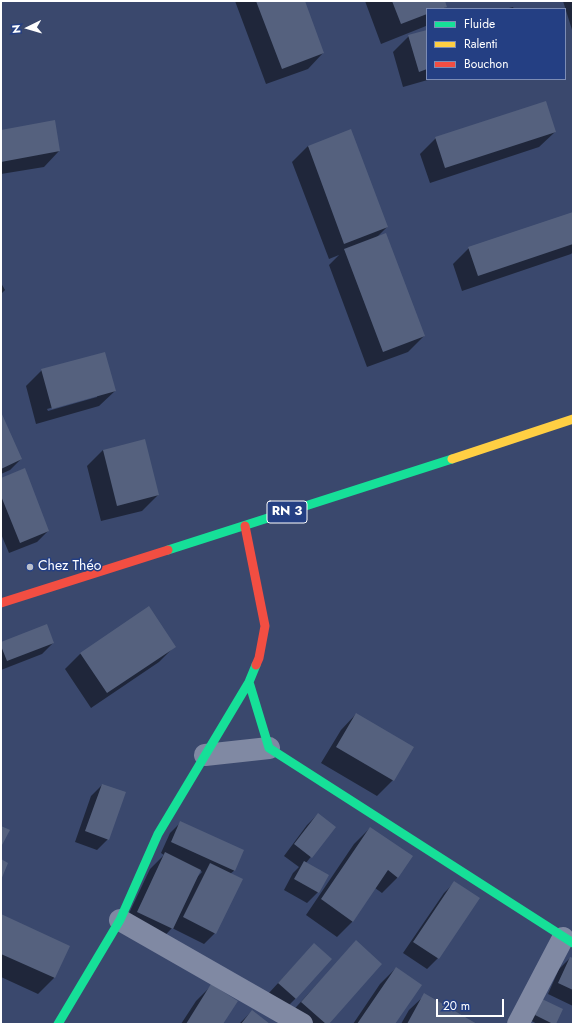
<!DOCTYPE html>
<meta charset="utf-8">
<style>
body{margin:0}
#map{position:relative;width:574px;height:1025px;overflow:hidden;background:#3a486d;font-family:Jost,sans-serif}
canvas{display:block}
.frame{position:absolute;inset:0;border:2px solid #fff;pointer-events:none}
.legend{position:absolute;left:426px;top:8px;width:140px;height:72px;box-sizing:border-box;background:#243f83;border:1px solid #7c8cb5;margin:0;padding:5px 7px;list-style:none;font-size:12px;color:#fff}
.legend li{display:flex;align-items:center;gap:8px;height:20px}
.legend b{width:20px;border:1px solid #7c8cb5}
.north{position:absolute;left:8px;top:8px;width:40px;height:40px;-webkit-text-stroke:3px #243f83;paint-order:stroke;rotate:265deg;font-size:11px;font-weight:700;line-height:16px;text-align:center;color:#fff}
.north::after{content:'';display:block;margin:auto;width:14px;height:18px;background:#fff;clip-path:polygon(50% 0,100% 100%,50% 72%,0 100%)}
.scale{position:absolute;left:436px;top:999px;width:68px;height:18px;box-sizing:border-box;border:2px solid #fff;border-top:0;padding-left:5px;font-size:12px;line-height:14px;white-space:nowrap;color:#fff;-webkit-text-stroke:3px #243f83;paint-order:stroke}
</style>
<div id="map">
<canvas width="574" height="1025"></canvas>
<div class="frame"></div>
<ul class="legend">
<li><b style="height:5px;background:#16e098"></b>Fluide</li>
<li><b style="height:5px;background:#ffcf43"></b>Ralenti</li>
<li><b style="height:5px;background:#f24e42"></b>Bouchon</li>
</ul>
<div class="north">N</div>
<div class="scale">20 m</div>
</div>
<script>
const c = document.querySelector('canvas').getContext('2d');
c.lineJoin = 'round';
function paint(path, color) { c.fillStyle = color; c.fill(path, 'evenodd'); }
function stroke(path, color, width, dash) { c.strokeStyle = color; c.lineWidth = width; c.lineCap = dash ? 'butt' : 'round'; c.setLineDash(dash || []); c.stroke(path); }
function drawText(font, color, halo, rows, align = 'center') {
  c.font = font + ' Jost,sans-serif'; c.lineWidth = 3; c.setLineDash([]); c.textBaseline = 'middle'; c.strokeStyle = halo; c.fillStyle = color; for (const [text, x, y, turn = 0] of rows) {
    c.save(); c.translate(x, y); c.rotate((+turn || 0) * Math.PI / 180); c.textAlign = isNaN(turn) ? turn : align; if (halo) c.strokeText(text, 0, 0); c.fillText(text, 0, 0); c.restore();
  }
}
paint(new Path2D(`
 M 235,1 L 303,1 L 323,53 L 308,69 L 266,84 Z
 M 365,1 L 444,1 L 446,6 L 444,9 L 427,9 L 426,26 L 381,44 Z
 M 563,1 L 573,1 L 573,33 Z
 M 513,7 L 514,9 L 505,9 Z
 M 427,31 L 427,79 L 431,79 L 403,87 L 393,52 L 409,36 Z
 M 1,131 L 59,151 L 44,167 L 1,174 Z
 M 555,132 L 539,147 L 430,183 L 420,154 L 436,138 Z
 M 308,146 L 387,227 L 377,237 L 424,336 L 408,352 L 367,367 L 329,265 L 339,255 L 329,259 L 292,162 Z
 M 573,213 L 573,252 L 571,254 L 462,291 L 453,264 L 469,248 Z
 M 1,283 L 5,290 L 1,294 Z
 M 42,370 L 115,391 L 99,406 L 36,424 L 26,386 ZM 97,395 L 97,397 L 48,411 L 47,409 Z
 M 1,414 L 21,459 L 10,470 L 1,474 Z
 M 103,450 L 158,495 L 142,511 L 101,521 L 87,466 Z
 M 1,479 L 48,531 L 37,542 L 9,553 L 1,534 Z
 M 1,643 L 53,643 L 42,654 L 1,670 Z
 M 175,646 L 159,662 L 91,708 L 65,669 L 81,653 Z
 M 356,714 L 412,748 L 393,780 L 377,796 L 321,763 L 341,730 Z
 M 102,785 L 108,839 L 97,850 L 75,842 L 91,796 Z
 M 318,814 L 334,827 L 306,863 L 327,875 L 318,892 L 307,903 L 284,890 L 293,873 L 299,867 L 284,856 L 307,825 Z
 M 181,822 L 235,870 L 230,874 L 215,933 L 204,944 L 172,928 L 156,945 L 122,928 L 150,869 L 164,855 L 161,853 L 170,833 ZM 200,870 L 202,872 L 197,877 Z
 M 370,828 L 398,877 L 382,893 L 375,888 L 353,921 L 337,937 L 306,915 L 354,844 Z
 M 455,882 L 478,899 L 438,958 L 427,969 L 403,953 L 444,893 Z
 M 1,915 L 68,946 L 54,978 L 38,994 L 1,977 Z
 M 356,942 L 328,1024 L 293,1024 L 286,1018 Z
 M 303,956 L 296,998 L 285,1009 L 268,994 Z
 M 570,958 L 573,959 L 573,1006 L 548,994 L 559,969 Z
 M 396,968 L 394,1024 L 353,1024 L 380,984 Z
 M 212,985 L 222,1024 L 181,1024 L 196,1001 Z
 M 425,995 L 475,1024 L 401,1024 L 409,1010 Z
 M 537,1005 L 554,1024 L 537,1024 L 530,1020 Z
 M 252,1011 L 268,1024 L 239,1024 Z`), '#0007');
paint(new Path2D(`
 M 256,1 L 305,1 L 324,53 L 282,69 Z
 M 392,1 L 445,1 L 447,7 L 441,9 L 427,9 L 427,14 L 401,24 Z
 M 427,30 L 427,69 L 419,72 L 408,35 Z
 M 546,101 L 556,132 L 445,168 L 435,137 Z
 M 55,120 L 60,151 L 1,162 L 1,130 Z
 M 351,129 L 388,227 L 344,244 L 308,146 Z
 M 573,212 L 573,244 L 478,276 L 468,247 Z
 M 386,233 L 425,336 L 383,352 L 344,249 Z
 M 105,352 L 116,391 L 52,409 L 41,369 Z
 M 1,412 L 22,459 L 1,469 Z
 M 145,439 L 159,495 L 117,506 L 103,450 Z
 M 25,468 L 49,531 L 20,543 L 1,496 L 1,478 Z
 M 149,606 L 176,647 L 107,693 L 80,653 Z
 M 47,624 L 54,643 L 7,661 L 1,646 L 1,642 Z
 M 356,713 L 414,747 L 394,781 L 336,747 Z
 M 102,784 L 126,792 L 109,840 L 85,831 Z
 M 318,813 L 336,827 L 312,858 L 294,844 Z
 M 180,821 L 244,850 L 235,871 L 171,842 Z
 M 1,826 L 10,830 L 2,845 L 1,844 Z
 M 370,827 L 413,856 L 398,878 L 388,870 L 353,922 L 321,899 Z
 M 165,852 L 201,870 L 173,929 L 137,912 Z
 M 1,859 L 8,863 L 1,880 Z
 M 304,861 L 329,875 L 319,893 L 294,879 Z
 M 210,863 L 243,879 L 216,934 L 183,917 Z
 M 454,881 L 480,898 L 439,959 L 413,942 Z
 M 1,914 L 70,946 L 55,978 L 1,954 Z
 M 356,940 L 382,964 L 329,1024 L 326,1024 L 301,1002 Z
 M 314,943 L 332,959 L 296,999 L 278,983 Z
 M 570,957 L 573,958 L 573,990 L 558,983 Z
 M 396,967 L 422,985 L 395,1024 L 357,1024 Z
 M 211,984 L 238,1001 L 223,1024 L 186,1024 Z
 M 424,993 L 477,1024 L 407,1024 Z
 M 542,999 L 563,1009 L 556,1024 L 553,1024 L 535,1015 Z
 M 252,1010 L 270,1024 L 241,1024 Z`), '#55617e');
stroke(new Path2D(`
 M 205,755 L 269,748
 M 120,920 L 302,1024
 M 518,1024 L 563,938`), '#8089a3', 22);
stroke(new Path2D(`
 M 168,550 L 452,459
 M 249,682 L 269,748 L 573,943
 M 58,1024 L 120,920 L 158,834 L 249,682 L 256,665`), '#16e098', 9);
stroke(new Path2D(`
 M 452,459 L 573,419`), '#ffcf43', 9);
stroke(new Path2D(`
 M 245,526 L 265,626 L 259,658 L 256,665
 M 1,603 L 168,550`), '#f24e42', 9);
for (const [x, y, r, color] of [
 [30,567,4,"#babfcc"]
]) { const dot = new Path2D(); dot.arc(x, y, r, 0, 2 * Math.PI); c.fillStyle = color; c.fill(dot); stroke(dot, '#243f83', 1.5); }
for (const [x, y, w] of [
 [287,512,40]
]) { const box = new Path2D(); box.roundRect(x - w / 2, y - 11, w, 22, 3); c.fillStyle = '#243f83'; c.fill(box); stroke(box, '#fff', 1); }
drawText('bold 13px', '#fff', null, [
 ["RN 3",287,512]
]);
drawText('14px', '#fff', '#243f83', [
 ["Chez Théo",38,567]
], 'left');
</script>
